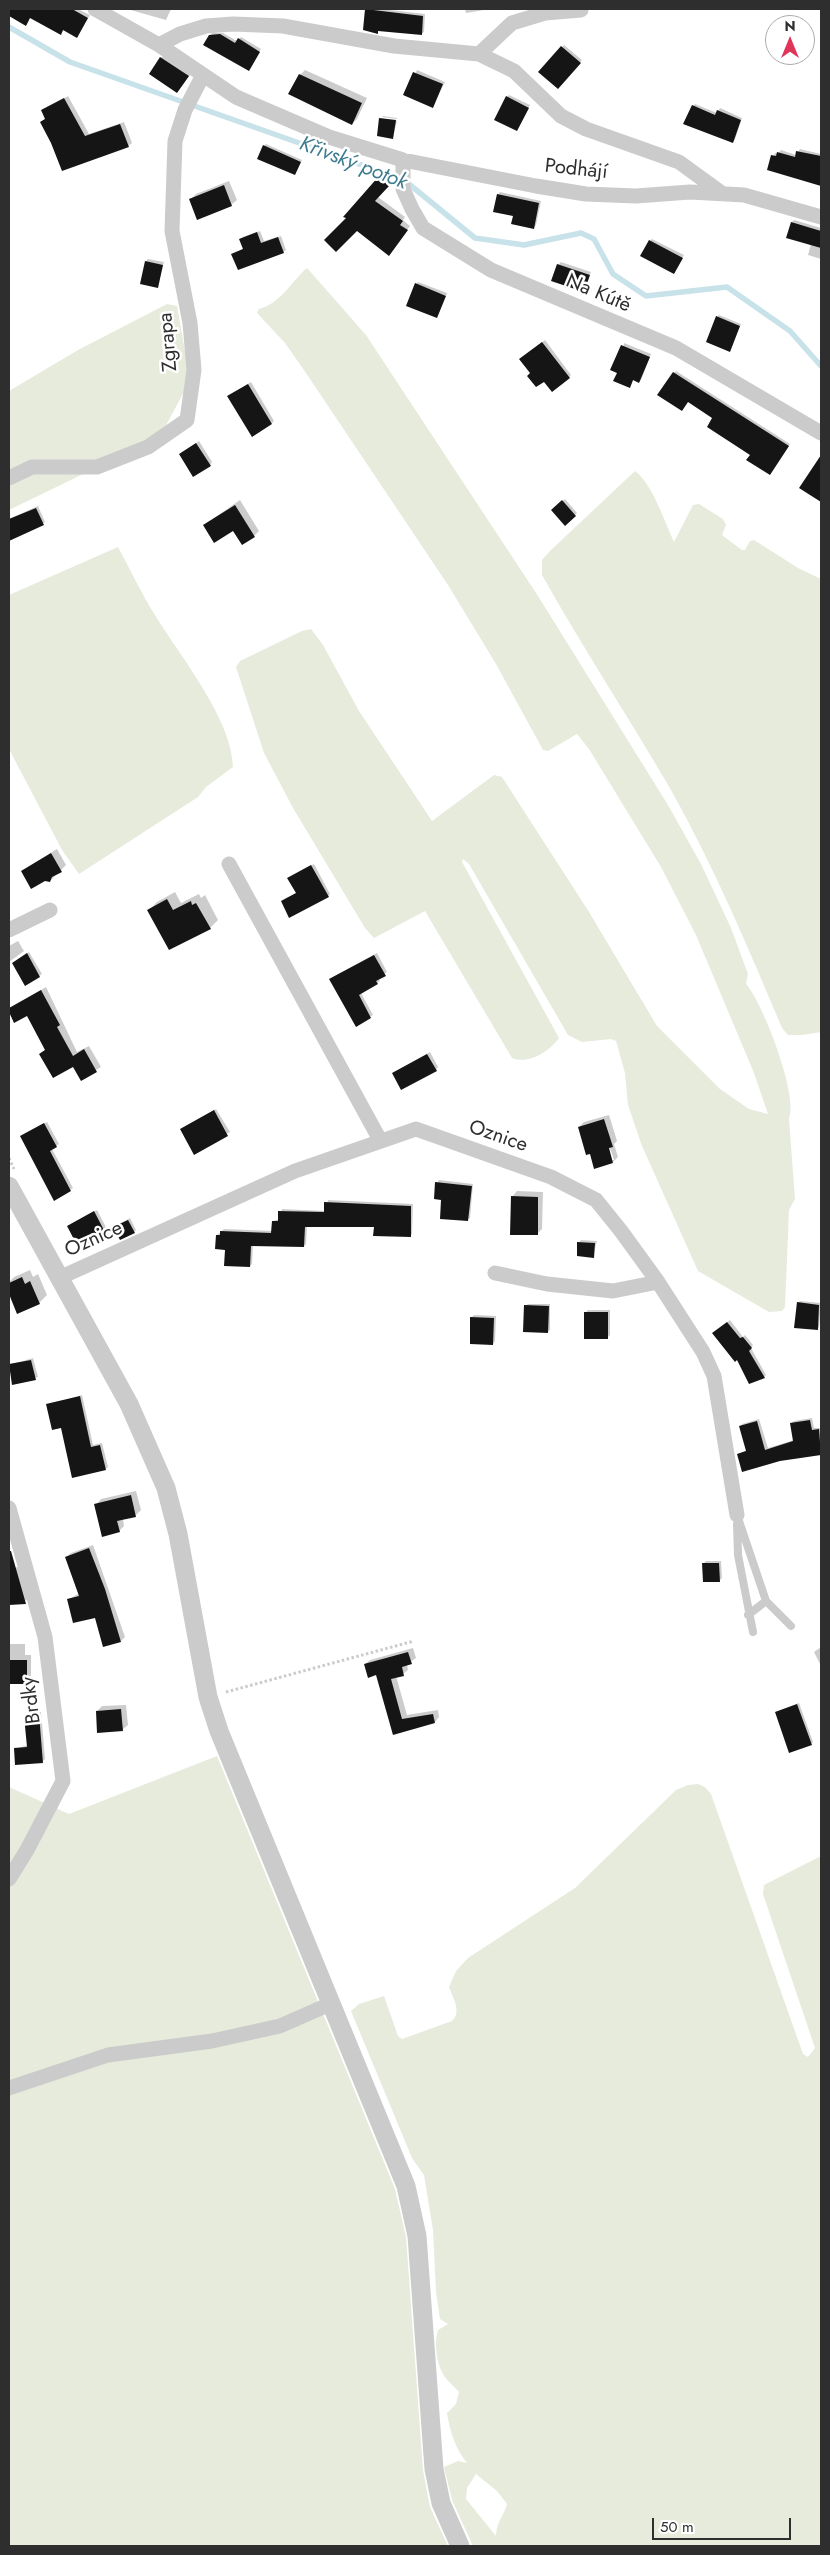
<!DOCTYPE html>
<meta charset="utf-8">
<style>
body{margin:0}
#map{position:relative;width:830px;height:2555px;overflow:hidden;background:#fff;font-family:Jost,sans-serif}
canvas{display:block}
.frame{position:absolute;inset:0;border:10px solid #2e2e2e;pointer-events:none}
.north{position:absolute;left:765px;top:15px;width:50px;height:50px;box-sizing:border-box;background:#fff;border:1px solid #ababab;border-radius:50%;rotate:0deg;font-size:14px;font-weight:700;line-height:20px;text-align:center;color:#2e2e2e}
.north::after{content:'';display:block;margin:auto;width:18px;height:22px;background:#e0345a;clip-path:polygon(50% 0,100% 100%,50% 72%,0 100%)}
.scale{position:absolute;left:652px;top:2518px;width:139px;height:22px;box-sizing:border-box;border:2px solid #2e2e2e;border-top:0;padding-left:6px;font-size:15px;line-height:18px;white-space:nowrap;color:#2e2e2e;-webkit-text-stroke:4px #fff;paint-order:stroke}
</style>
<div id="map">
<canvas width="830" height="2555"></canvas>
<div class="frame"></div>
<div class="north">N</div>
<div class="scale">50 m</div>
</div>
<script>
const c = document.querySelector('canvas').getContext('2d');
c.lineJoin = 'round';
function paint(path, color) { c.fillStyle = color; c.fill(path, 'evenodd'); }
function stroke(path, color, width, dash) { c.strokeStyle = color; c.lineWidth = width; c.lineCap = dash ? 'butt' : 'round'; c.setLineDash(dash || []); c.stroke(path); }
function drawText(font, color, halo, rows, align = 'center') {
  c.font = font + ' Jost,sans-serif'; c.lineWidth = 5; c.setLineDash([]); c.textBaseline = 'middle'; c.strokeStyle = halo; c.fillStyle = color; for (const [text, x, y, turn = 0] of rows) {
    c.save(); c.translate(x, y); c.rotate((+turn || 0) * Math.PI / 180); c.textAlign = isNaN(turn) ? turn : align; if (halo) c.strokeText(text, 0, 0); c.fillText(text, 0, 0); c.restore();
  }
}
paint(new Path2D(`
 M 307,268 L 366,335 L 538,596 L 668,805 L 701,864 L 731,928 L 748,974 L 746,984 C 762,1001 799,1096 789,1119 L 795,1199 L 789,1210 L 785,1307 L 782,1311 L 769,1312 L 698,1271 L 642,1146 L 628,1105 L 625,1073 L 616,1041 L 611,1039 L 582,1042 L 568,1035 L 469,864 L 463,859 L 462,862 L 559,1038 C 550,1051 528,1065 512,1058 L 425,911 L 374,938 L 365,928 L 293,808 L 264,753 L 236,667 L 240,661 L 302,631 L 311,629 L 323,645 L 359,711 L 432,821 L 494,775 L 502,777 L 589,912 L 657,1026 L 720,1089 L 749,1109 L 768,1114 L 754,1073 L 696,935 L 661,867 L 589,749 L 577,734 L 548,751 L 543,750 L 496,664 L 448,585 L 308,376 L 285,343 L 257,313 L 259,309 C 281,303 290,283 307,268 Z
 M 167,304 L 177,306 L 189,374 L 184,392 L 164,429 L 143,445 L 9,510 L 9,391 L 78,350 Z
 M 635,471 C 652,483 665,523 674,542 L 693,505 L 699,504 L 723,519 L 726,525 L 722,535 L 742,550 L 745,550 L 750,541 L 754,540 L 798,568 L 821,579 L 821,1032 L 802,1035 L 788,1035 L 782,1028 C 748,947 714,867 671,790 C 629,718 583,648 542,575 L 542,560 L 550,551 Z
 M 118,547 C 130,569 141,593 155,615 C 180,656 232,719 233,767 L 206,787 L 198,797 L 79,874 L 62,850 L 9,749 L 9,595 Z
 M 217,1756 L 395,2189 L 406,2237 L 423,2470 L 430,2507 L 448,2546 L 9,2546 L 9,1787 L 69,1814 Z
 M 698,1784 L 705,1787 L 711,1794 L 803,2054 L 808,2057 L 815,2048 L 763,1894 L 764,1885 L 821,1856 L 821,2546 L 473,2546 L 452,2500 L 444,2467 L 458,2461 L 467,2463 C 455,2448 450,2432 447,2413 L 456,2404 L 459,2392 C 454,2386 446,2380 443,2374 C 436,2361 434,2343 438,2330 L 448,2324 L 440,2319 L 436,2292 L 433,2230 L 424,2175 L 412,2158 L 351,2011 L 359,2004 L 384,1996 L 398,2036 L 402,2039 L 452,2021 C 462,2012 453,1998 449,1987 L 456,1971 L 468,1958 L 575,1888 L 676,1790 L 688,1785 ZM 476,2474 L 497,2491 L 507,2504 C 503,2518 497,2520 496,2536 L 466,2499 L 467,2488 Z`), '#e6ebdc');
paint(new Path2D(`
 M 17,9 L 78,9 L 90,15 L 77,37 L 64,29 L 60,34 L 30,17 L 12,17 Z
 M 127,9 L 171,9 L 166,20 Z
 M 366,9 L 381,9 L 425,14 L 424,32 L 421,34 L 379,30 L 377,32 Z
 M 465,9 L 490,9 L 466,13 Z
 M 212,33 L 223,33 L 237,41 L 241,37 L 261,49 L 251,67 L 210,36 Z
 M 564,45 L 582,60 L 558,87 L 540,72 Z
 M 166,53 L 193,71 L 177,92 L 161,58 Z
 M 305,70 L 367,98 L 357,119 L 352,124 L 300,75 Z
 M 417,70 L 445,82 L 433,106 L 405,94 Z
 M 509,95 L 530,105 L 517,130 L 507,97 Z
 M 68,96 L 89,134 L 124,122 L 132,143 L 128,146 L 53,142 L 41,122 L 46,118 L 42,111 Z
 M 695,104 L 717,113 L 720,108 L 742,118 L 735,139 L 733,142 L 693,106 Z
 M 383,116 L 397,118 L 397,119 L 382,117 Z
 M 381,118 L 397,121 L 393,137 L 378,135 Z
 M 266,144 L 302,160 L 296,172 L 264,146 Z
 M 800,149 L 821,154 L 821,184 L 768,169 L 775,153 L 778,154 L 781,150 L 796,155 Z
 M 383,173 L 392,182 L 378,197 L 405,217 L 403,220 L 410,226 L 392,250 L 357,229 L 348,218 Z
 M 229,181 L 237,200 L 231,205 L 190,200 L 196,194 Z
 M 500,192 L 541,201 L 536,225 L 534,228 L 514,215 L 498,195 Z
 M 794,220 L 821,228 L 821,259 L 808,255 L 811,244 L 792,222 Z
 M 260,231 L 264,241 L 281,236 L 286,250 L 283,252 L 233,254 L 244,248 L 241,239 L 243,237 Z
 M 652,239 L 684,255 L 674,273 L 650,241 Z
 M 148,259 L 164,262 L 157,287 L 146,261 Z
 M 561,262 L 591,272 L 584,291 L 558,265 Z
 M 418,282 L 447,293 L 437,317 L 416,284 Z
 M 719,315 L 741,324 L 730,350 L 717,317 Z
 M 545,340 L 571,375 L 569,377 L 544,380 L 532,373 L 523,357 Z
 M 624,343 L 651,354 L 641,380 L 639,382 L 634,379 L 630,386 L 618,373 Z
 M 676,371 L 790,444 L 772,471 L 714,417 L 674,373 Z
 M 251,382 L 274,421 L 272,423 L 231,394 Z
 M 199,441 L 212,462 L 210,465 L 183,452 Z
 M 565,499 L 577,513 L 565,524 L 553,510 Z
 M 240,500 L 259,531 L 254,536 L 234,529 L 204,525 Z
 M 38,506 L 45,522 L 9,539 L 9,519 Z
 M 57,849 L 66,865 L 50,881 L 22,871 Z
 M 314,864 L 330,894 L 328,896 L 284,899 L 297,893 L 289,878 Z
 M 175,892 L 181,903 L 199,894 L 201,898 L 205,895 L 218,920 L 210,928 L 149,910 L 157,902 Z
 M 18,941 L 24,951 L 9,962 L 9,946 Z
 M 29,952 L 42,974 L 39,976 L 13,963 Z
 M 377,953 L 387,972 L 378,978 L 380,981 L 377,983 L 361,993 L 373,1015 L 356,1025 L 333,977 Z
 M 46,987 L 77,1052 L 89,1046 L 101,1067 L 81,1079 L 73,1066 L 40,1054 L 46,1049 L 27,1015 L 15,1021 L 9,1009 Z
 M 430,1052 L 438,1067 L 436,1070 L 393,1073 Z
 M 216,1109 L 230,1132 L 194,1153 L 181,1129 Z
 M 609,1115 L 617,1141 L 614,1144 L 618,1157 L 613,1162 L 591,1153 L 579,1127 L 584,1122 ZM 608,1142 L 614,1160 L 611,1160 Z
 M 47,1122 L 59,1144 L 52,1149 L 73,1188 L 54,1199 L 21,1136 Z
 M 439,1180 L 473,1184 L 470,1218 L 467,1220 L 443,1199 L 437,1183 Z
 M 517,1191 L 543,1192 L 542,1229 L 537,1234 L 512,1197 Z
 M 328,1200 L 413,1204 L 412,1234 L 410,1236 L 375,1225 L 307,1226 L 306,1244 L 304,1246 L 253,1244 L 252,1264 L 250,1266 L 227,1249 L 217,1235 L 224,1229 L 273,1231 L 273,1221 L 279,1219 L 282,1209 L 325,1211 Z
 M 97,1210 L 109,1233 L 81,1249 L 71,1224 Z
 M 130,1218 L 136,1230 L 134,1232 L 114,1227 Z
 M 581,1240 L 597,1241 L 593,1256 L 579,1242 Z
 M 30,1270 L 33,1277 L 38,1274 L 47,1295 L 39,1303 L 18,1312 L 9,1291 L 9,1282 L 14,1277 Z
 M 800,1301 L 821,1303 L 819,1327 L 817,1329 L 798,1303 Z
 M 528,1304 L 550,1304 L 550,1330 L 547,1332 L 525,1306 Z
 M 588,1310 L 610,1310 L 610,1335 L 608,1337 L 586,1312 Z
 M 474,1315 L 496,1316 L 495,1341 L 493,1344 L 472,1317 Z
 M 730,1320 L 743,1337 L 745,1335 L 753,1345 L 751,1348 L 766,1375 L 764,1377 L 738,1358 L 716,1331 Z
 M 33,1358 L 38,1377 L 13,1383 L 9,1365 Z
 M 82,1395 L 93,1445 L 102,1443 L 108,1467 L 105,1469 L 61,1426 L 47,1405 Z
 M 812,1418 L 814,1428 L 821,1428 L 821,1453 L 780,1460 L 738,1454 L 747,1450 L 740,1427 L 742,1424 L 759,1419 L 768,1448 L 794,1440 L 791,1423 L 794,1421 Z
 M 136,1491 L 141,1510 L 135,1516 L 123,1519 L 124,1526 L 119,1531 L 96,1505 L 101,1499 Z
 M 93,1545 L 125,1637 L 121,1641 L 96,1616 L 69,1599 L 80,1593 L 66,1557 L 71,1553 Z
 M 706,1561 L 721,1561 L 722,1578 L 720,1580 L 703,1564 Z
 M 18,1567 L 28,1600 L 9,1604 L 9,1569 Z
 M 9,1644 L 25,1644 L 25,1655 L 31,1655 L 31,1677 L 26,1682 L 9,1682 Z
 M 821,1647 L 821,1666 L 814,1652 Z
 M 413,1648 L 416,1658 L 407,1664 L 408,1670 L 403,1674 L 396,1676 L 407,1715 L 438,1710 L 439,1717 L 435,1722 L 393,1734 L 377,1674 L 365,1664 L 370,1660 Z
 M 799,1703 L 813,1742 L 811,1744 L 776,1712 Z
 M 126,1705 L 128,1725 L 122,1730 L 97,1711 L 102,1706 Z
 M 41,1712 L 45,1759 L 43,1761 L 16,1764 L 15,1749 L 28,1745 L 25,1716 Z`), '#0003');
stroke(new Path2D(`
 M 9,27 L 70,62 L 404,180 L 475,238 L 524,245 L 581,233 L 594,239 L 613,274 L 646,296 L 727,287 L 790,331 L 821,366`), '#c8e2ea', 5.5);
paint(new Path2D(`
 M 9,9 L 72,9 L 88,18 L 77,38 L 63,30 L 61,35 L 30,18 L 26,26 L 9,16 Z
 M 365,9 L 423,16 L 422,35 L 378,31 L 378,34 L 363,30 Z
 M 220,34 L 235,43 L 238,38 L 260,52 L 249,71 L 203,45 L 209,35 Z
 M 561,46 L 581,63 L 558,89 L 538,72 Z
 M 160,57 L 189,76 L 177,93 L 149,74 Z
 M 413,72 L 443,84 L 433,108 L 403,95 Z
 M 299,74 L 362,103 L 352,125 L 288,94 Z
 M 506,96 L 529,108 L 517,131 L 494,120 Z
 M 64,98 L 85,136 L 120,124 L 129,147 L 62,171 L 51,143 L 40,122 L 45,119 L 41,110 Z
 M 692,105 L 715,115 L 717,110 L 741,120 L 733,143 L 683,124 Z
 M 379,118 L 396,120 L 393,139 L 377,136 Z
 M 263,145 L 301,162 L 295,175 L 257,159 Z
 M 796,151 L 821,156 L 821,186 L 767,170 L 771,155 L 776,156 L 777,152 L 795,157 Z
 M 379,176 L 389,186 L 375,201 L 403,221 L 400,225 L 408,230 L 389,256 L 357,231 L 336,252 L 324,240 L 346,218 L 343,217 Z
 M 224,185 L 232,206 L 197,220 L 189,199 Z
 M 497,194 L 539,203 L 534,229 L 511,224 L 513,216 L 493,212 Z
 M 791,222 L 821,231 L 821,248 L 786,238 Z
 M 257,232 L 261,243 L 278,237 L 284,253 L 238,270 L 231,254 L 243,249 L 239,239 Z
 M 649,240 L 683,258 L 674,274 L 640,256 Z
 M 145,261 L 163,265 L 158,288 L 140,284 Z
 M 557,264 L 590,275 L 584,292 L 551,281 Z
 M 415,283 L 446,296 L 437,318 L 406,306 Z
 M 716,316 L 740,326 L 730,352 L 706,342 Z
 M 542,342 L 570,378 L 552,392 L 544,382 L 536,387 L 527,376 L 530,373 L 519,359 Z
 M 621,345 L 650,357 L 639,383 L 633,380 L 630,388 L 613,381 L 617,373 L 610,370 Z
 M 673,372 L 789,446 L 770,475 L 746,460 L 750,455 L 707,427 L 712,418 L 688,402 L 682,411 L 657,395 Z
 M 248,384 L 272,424 L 252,437 L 227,396 Z
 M 196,443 L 211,466 L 193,477 L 179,454 Z
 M 821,455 L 821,502 L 799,488 Z
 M 562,500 L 576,516 L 565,526 L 551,510 Z
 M 235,505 L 255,537 L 242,545 L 233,531 L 214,543 L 203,525 Z
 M 36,508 L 44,525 L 9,541 L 9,519 Z
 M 51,853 L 62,872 L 52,877 L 50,882 L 45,881 L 31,889 L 21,871 Z
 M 311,865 L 329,897 L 289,918 L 281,901 L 296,893 L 287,878 Z
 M 167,899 L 173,910 L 191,901 L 192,905 L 196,903 L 211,929 L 169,950 L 147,910 Z
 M 27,953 L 40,977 L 25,986 L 12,963 Z
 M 374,955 L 386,976 L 376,981 L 378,984 L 359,995 L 371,1018 L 356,1027 L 329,979 Z
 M 41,990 L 60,1025 L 57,1027 L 73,1056 L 84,1049 L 97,1072 L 81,1081 L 73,1067 L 53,1078 L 39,1054 L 45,1050 L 27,1016 L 14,1023 L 9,1012 L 9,1008 Z
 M 427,1054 L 437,1071 L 401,1090 L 392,1073 Z
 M 214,1110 L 228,1136 L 194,1155 L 180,1129 Z
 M 604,1119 L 613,1147 L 609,1148 L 613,1163 L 594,1169 L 590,1154 L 586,1155 L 578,1127 Z
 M 44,1123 L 57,1147 L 50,1151 L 71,1191 L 54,1201 L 20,1136 Z
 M 435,1182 L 472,1186 L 468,1221 L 440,1219 L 441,1200 L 434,1199 Z
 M 511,1196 L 538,1197 L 538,1235 L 510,1235 Z
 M 324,1202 L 411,1206 L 411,1237 L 373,1236 L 374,1227 L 305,1227 L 304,1247 L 251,1246 L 250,1267 L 224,1266 L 225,1250 L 215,1249 L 216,1235 L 220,1235 L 220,1231 L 271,1233 L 272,1221 L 278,1221 L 278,1211 L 324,1212 Z
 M 94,1211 L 107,1236 L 80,1251 L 67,1226 Z
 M 128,1220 L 135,1233 L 120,1240 L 113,1227 Z
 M 577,1242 L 595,1243 L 594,1258 L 577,1256 Z
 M 22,1277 L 25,1284 L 30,1281 L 40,1304 L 17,1314 L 9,1294 L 9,1283 Z
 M 797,1302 L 819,1305 L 818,1330 L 794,1328 Z
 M 524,1305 L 549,1306 L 548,1333 L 523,1332 Z
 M 584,1312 L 608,1312 L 608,1339 L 584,1339 Z
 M 470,1317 L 494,1318 L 493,1345 L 470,1344 Z
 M 727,1322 L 740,1338 L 743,1337 L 752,1348 L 749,1351 L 765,1378 L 749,1384 L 737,1360 L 735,1362 L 712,1333 Z
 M 31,1360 L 36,1380 L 12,1385 L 9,1364 Z
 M 80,1396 L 91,1447 L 100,1445 L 106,1470 L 72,1478 L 61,1428 L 52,1430 L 46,1404 Z
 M 810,1420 L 812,1430 L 819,1429 L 821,1455 L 780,1461 L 742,1472 L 737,1454 L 746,1451 L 739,1426 L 757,1421 L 765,1450 L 793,1441 L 790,1423 Z
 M 131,1495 L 136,1517 L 117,1521 L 120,1532 L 102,1537 L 94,1504 Z
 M 89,1548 L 105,1589 L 121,1642 L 103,1647 L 95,1618 L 73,1623 L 67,1599 L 79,1596 L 65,1557 Z
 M 9,1551 L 11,1551 L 26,1604 L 9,1605 Z
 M 702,1563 L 719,1563 L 720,1582 L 703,1582 Z
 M 408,1652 L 412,1664 L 402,1667 L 404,1676 L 391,1679 L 402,1719 L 433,1714 L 435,1723 L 393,1735 L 376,1675 L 368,1678 L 364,1664 Z
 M 9,1660 L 27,1660 L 27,1684 L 9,1684 Z
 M 797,1704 L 812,1745 L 789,1753 L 775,1712 Z
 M 121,1709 L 123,1731 L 97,1733 L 96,1711 Z
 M 39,1714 L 43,1763 L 15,1765 L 14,1748 L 27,1747 L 24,1716 Z`), '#151515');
stroke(new Path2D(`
 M 9,1158 L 14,1169
 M 226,1692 L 414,1641`), '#cbcbcb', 3, [2.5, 2.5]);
stroke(new Path2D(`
 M 737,1515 L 766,1601 L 791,1626
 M 737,1524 L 738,1555 L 753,1632
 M 748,1615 L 766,1601`), '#cbcbcb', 8);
stroke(new Path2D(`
 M 95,9 L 159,45 L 236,97 L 329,137 L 403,160 L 536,186 L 586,194 L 636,196 L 690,192 L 744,195 L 821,217
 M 159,45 L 180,34 L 206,26 L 233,24 L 283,26 L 394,46 L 479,54 L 512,23 L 545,13 L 581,10
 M 479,54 L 514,71 L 561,116 L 586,129 L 679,162 L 723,194
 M 403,160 L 403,189 L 412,209 L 423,228 L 491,270 L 676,348 L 821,433
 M 9,478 L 32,467 L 97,467 L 148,447 L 187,420 L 194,370 L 190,323 L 172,231 L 175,141 L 185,110 L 203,75
 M 229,864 L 380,1140
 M 9,930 L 50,910
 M 495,1273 L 547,1284 L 613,1291 L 658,1282
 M 59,1278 L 295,1171 L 416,1129 L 551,1177 L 596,1200 L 621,1231 L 658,1282 L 703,1352 L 714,1376 L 737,1515
 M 9,1508 L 45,1637 L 63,1781 L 27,1850 L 9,1879
 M 9,2088 L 108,2055 L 212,2041 L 280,2026 L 330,2004`), '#cbcbcb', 15);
stroke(new Path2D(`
 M 9,1186 L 129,1404 L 166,1488 L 178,1534 L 208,1697 L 219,1731 L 406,2186 L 417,2236 L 434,2469 L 441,2503 L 460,2546`), '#cbcbcb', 19);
drawText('20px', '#2e2e2e', '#fff', [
 ["Podhájí",576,170,6],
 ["Na Kútě",598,294,23],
 ["Zgrapa",169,342,-95],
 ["Oznice",498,1137,19],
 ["Oznice",94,1240,-24],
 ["Brdky",32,1700,-97]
]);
drawText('italic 21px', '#3e7b8e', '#fff', [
 ["Křivský potok",353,164,21]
]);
</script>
